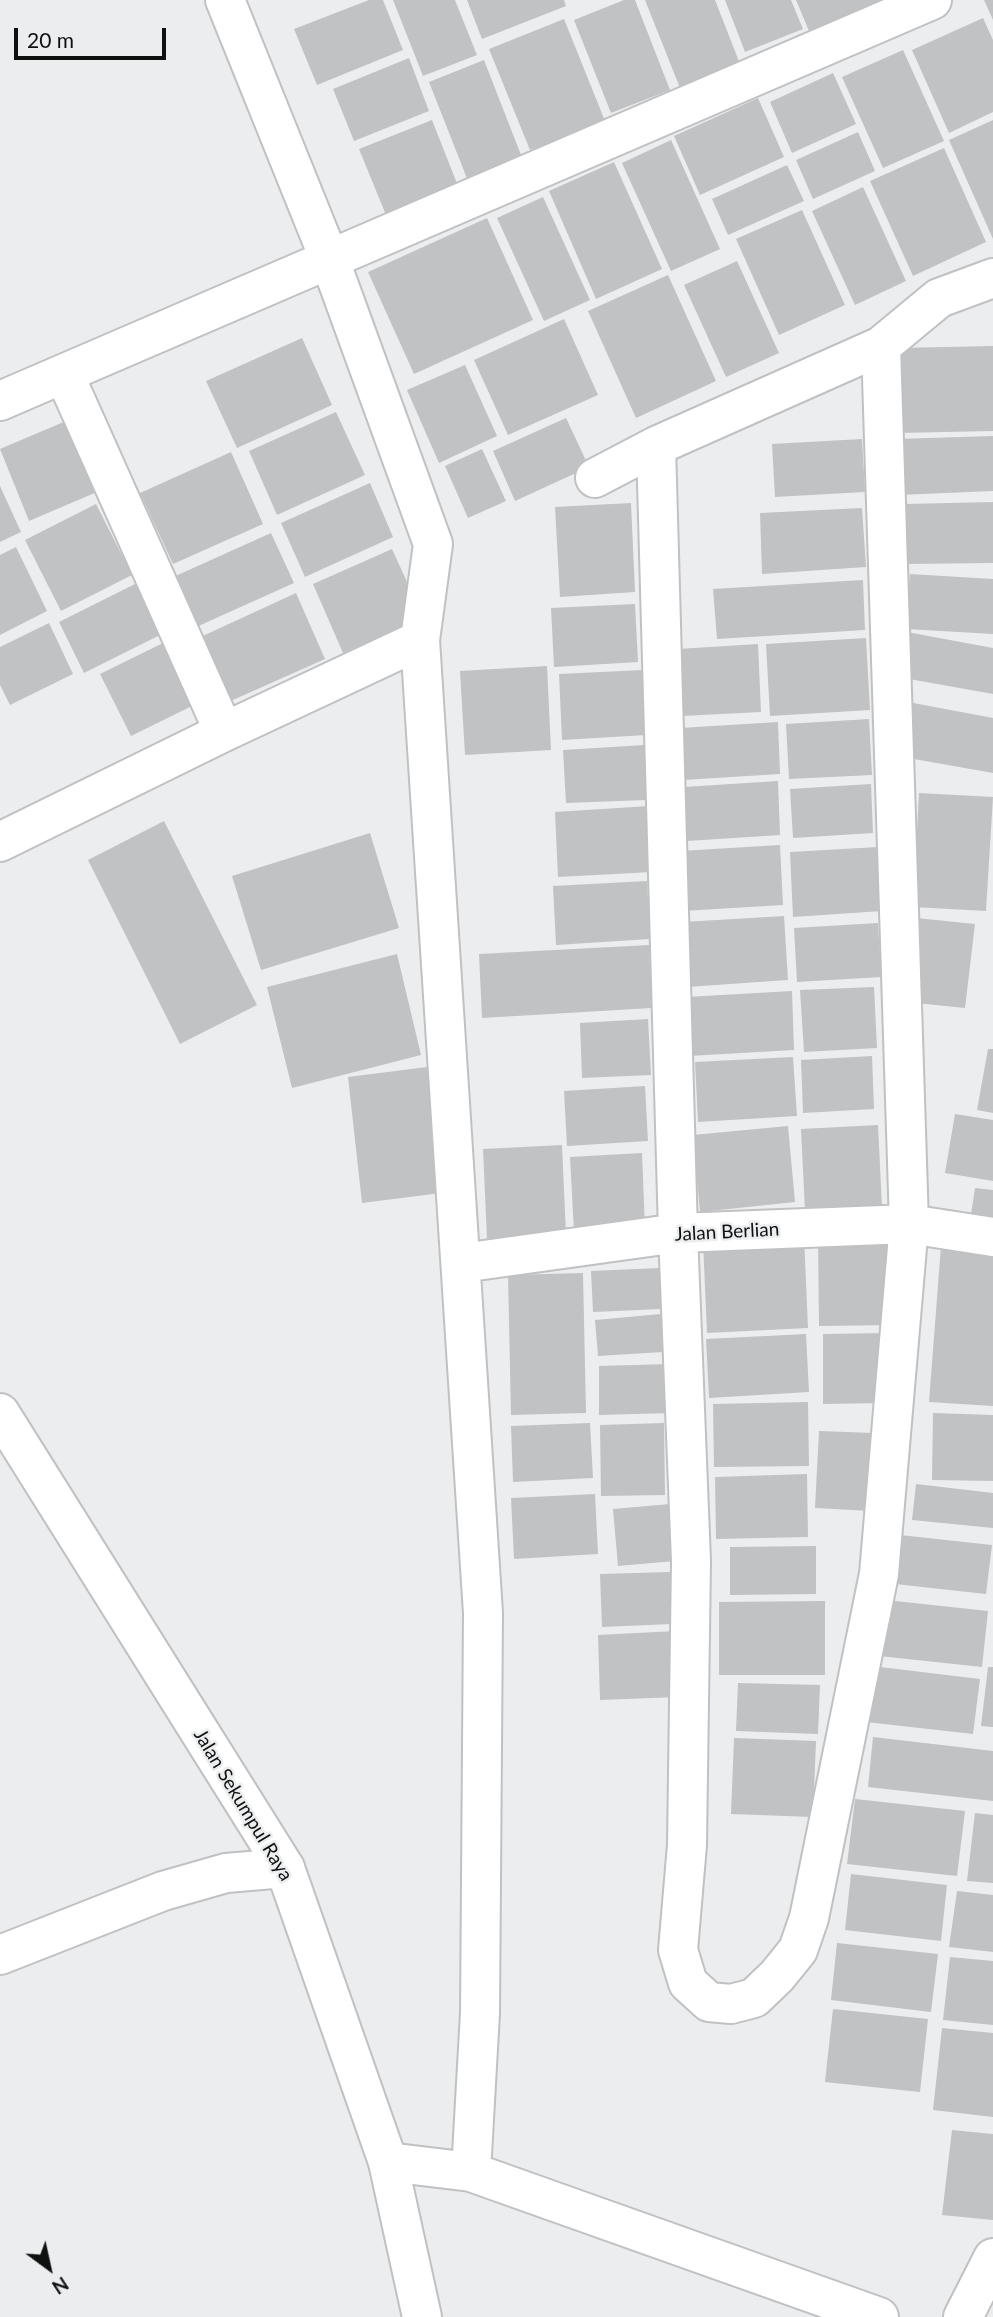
<!DOCTYPE html>
<style>
body{margin:0}
#map{position:relative;width:993px;height:2317px;overflow:hidden;background:#ecedef;font-family:Lato,sans-serif}
canvas{display:block}
.north{position:absolute;left:14px;top:2233px;width:70px;height:70px;-webkit-text-stroke:5px #ecedef;paint-order:stroke;rotate:147deg;font-size:19px;font-weight:700;line-height:28px;text-align:center;color:#0f1010}
.north::after{content:'';display:block;margin:auto;width:24px;height:32px;background:#0f1010;clip-path:polygon(50% 0,100% 100%,50% 72%,0 100%)}
.scale{position:absolute;left:14px;top:28px;width:152px;height:32px;box-sizing:border-box;border:4px solid #0f1010;border-top:0;padding-left:9px;font-size:21px;line-height:24px;white-space:nowrap;color:#0f1010;-webkit-text-stroke:5px #ecedef;paint-order:stroke}
</style>
<div id="map">
<canvas width="993" height="2317"></canvas>
<div class="north">N</div>
<div class="scale">20 m</div>
</div>
<script>
const c = document.querySelector('canvas').getContext('2d');
c.lineJoin = 'round';
function paint(path, color) { c.fillStyle = color; c.fill(path, 'evenodd'); }
function stroke(path, color, width, dash) { c.strokeStyle = color; c.lineWidth = width; c.lineCap = dash ? 'butt' : 'round'; c.setLineDash(dash || []); c.stroke(path); }
function drawText(font, color, halo, rows, align = 'center') {
  c.font = font + ' Lato,sans-serif'; c.lineWidth = 5; c.setLineDash([]); c.textBaseline = 'middle'; c.strokeStyle = halo; c.fillStyle = color; for (const [text, x, y, turn = 0] of rows) {
    c.save(); c.translate(x, y); c.rotate((+turn || 0) * Math.PI / 180); c.textAlign = isNaN(turn) ? turn : align; if (halo) c.strokeText(text, 0, 0); c.fillText(text, 0, 0); c.restore();
  }
}
paint(new Path2D(`
 M 369,0 L 383,0 L 403,50 L 317,85 L 294,29 Z
 M 393,0 L 455,0 L 477,55 L 423,76 Z
 M 467,0 L 564,0 L 566,6 L 482,39 Z
 M 624,0 L 635,0 L 670,90 L 611,113 L 574,20 Z
 M 645,0 L 715,0 L 742,69 L 682,93 Z
 M 725,0 L 791,0 L 803,29 L 745,52 Z
 M 796,0 L 880,0 L 881,3 L 809,31 Z
 M 984,0 L 993,0 L 993,20 Z
 M 983,18 L 993,40 L 993,112 L 949,133 L 912,50 Z
 M 564,19 L 605,121 L 530,150 L 489,49 Z
 M 903,50 L 944,141 L 883,168 L 842,77 Z
 M 409,58 L 429,111 L 354,141 L 333,89 Z
 M 484,60 L 523,160 L 468,181 L 429,82 Z
 M 833,73 L 856,124 L 792,153 L 770,102 Z
 M 758,98 L 784,157 L 700,195 L 674,136 Z
 M 432,120 L 458,186 L 386,215 L 359,149 Z
 M 993,120 L 993,239 L 949,140 Z
 M 858,132 L 875,171 L 813,199 L 796,160 Z
 M 671,140 L 720,249 L 671,271 L 622,163 Z
 M 944,148 L 986,242 L 913,276 L 870,181 Z
 M 614,162 L 662,269 L 596,299 L 549,191 Z
 M 787,165 L 804,201 L 728,235 L 712,199 Z
 M 863,187 L 906,281 L 855,305 L 812,211 Z
 M 543,197 L 590,300 L 544,321 L 497,218 Z
 M 802,210 L 845,305 L 779,335 L 736,239 Z
 M 487,218 L 533,320 L 414,374 L 368,272 Z
 M 737,261 L 779,353 L 726,377 L 684,285 Z
 M 668,275 L 716,381 L 636,418 L 588,311 Z
 M 564,319 L 598,395 L 508,435 L 474,360 Z
 M 302,338 L 332,405 L 237,448 L 206,381 Z
 M 993,346 L 993,431 L 898,433 L 896,348 Z
 M 465,365 L 497,436 L 439,463 L 407,390 Z
 M 336,412 L 365,475 L 277,515 L 249,451 Z
 M 73,418 L 104,489 L 29,521 L 0,449 Z
 M 566,418 L 589,467 L 515,501 L 493,451 Z
 M 993,436 L 993,491 L 898,495 L 896,439 Z
 M 862,439 L 865,492 L 775,497 L 772,444 Z
 M 482,449 L 506,501 L 468,518 L 445,466 Z
 M 231,452 L 263,524 L 173,564 L 140,493 Z
 M 370,483 L 393,537 L 305,577 L 281,523 Z
 M 0,486 L 21,532 L 0,542 Z
 M 993,502 L 993,563 L 906,564 L 905,504 Z
 M 631,503 L 635,592 L 560,597 L 555,507 Z
 M 96,504 L 132,575 L 61,611 L 25,540 Z
 M 862,508 L 866,567 L 762,574 L 760,513 Z
 M 271,533 L 294,583 L 194,628 L 171,578 Z
 M 16,547 L 47,611 L 0,635 L 0,555 Z
 M 392,549 L 423,617 L 343,653 L 313,584 Z
 M 910,574 L 993,579 L 993,634 L 906,629 Z
 M 863,580 L 865,630 L 717,639 L 713,589 Z
 M 141,581 L 166,632 L 84,673 L 59,622 Z
 M 296,593 L 325,659 L 224,704 L 194,640 Z
 M 635,604 L 638,662 L 554,667 L 551,608 Z
 M 49,623 L 73,674 L 10,705 L 0,685 L 0,647 Z
 M 907,632 L 993,648 L 993,694 L 898,677 Z
 M 866,638 L 870,710 L 770,716 L 766,644 Z
 M 163,643 L 194,705 L 131,736 L 100,674 Z
 M 758,644 L 761,712 L 682,716 L 678,649 Z
 M 547,666 L 551,750 L 465,755 L 460,671 Z
 M 643,670 L 646,735 L 562,740 L 559,674 Z
 M 908,702 L 993,718 L 993,773 L 897,756 Z
 M 869,719 L 872,775 L 789,779 L 786,724 Z
 M 778,722 L 780,774 L 683,780 L 680,728 Z
 M 644,745 L 646,800 L 566,803 L 563,750 Z
 M 778,781 L 780,835 L 687,841 L 684,787 Z
 M 871,784 L 873,833 L 793,838 L 790,789 Z
 M 919,793 L 993,797 L 986,911 L 913,907 Z
 M 649,806 L 652,872 L 558,877 L 555,812 Z
 M 164,821 L 257,1005 L 180,1044 L 88,860 Z
 M 370,833 L 399,928 L 261,970 L 232,876 Z
 M 780,845 L 783,905 L 683,911 L 680,851 Z
 M 878,847 L 882,911 L 793,917 L 790,852 Z
 M 647,881 L 650,939 L 556,945 L 553,886 Z
 M 784,916 L 788,980 L 687,987 L 683,922 Z
 M 916,918 L 975,924 L 965,1008 L 906,1002 Z
 M 878,923 L 881,977 L 797,982 L 794,928 Z
 M 649,945 L 652,1008 L 482,1018 L 479,954 Z
 M 397,954 L 421,1055 L 292,1088 L 267,987 Z
 M 874,987 L 877,1048 L 804,1052 L 800,990 Z
 M 792,991 L 794,1050 L 689,1056 L 686,997 Z
 M 648,1019 L 651,1075 L 582,1078 L 580,1023 Z
 M 988,1049 L 993,1049 L 993,1113 L 977,1110 Z
 M 872,1056 L 874,1109 L 803,1113 L 801,1060 Z
 M 793,1057 L 797,1116 L 698,1122 L 695,1062 Z
 M 435,1066 L 449,1192 L 362,1203 L 348,1077 Z
 M 645,1086 L 648,1141 L 567,1146 L 564,1091 Z
 M 955,1114 L 993,1120 L 993,1181 L 945,1173 Z
 M 878,1125 L 882,1207 L 805,1211 L 801,1129 Z
 M 788,1126 L 795,1202 L 700,1212 L 693,1135 Z
 M 562,1145 L 566,1235 L 487,1239 L 483,1149 Z
 M 642,1153 L 645,1228 L 574,1232 L 570,1157 Z
 M 975,1188 L 993,1190 L 993,1224 L 970,1221 Z
 M 804,1236 L 808,1328 L 707,1333 L 703,1242 Z
 M 897,1238 L 898,1325 L 819,1326 L 818,1239 Z
 M 941,1246 L 993,1249 L 993,1406 L 929,1402 Z
 M 660,1268 L 661,1309 L 593,1312 L 591,1271 Z
 M 583,1273 L 586,1413 L 511,1415 L 508,1275 Z
 M 661,1314 L 663,1352 L 598,1356 L 595,1320 Z
 M 887,1333 L 888,1403 L 823,1404 L 823,1334 Z
 M 806,1334 L 809,1392 L 709,1398 L 706,1339 Z
 M 670,1364 L 671,1413 L 599,1415 L 599,1366 Z
 M 808,1402 L 809,1466 L 714,1467 L 713,1404 Z
 M 933,1413 L 993,1415 L 993,1481 L 932,1480 Z
 M 590,1423 L 593,1478 L 513,1482 L 511,1426 Z
 M 664,1423 L 665,1495 L 601,1496 L 600,1425 Z
 M 819,1431 L 874,1433 L 871,1511 L 815,1508 Z
 M 807,1474 L 808,1537 L 716,1539 L 715,1477 Z
 M 916,1484 L 993,1493 L 993,1528 L 912,1520 Z
 M 595,1494 L 598,1554 L 514,1559 L 511,1498 Z
 M 670,1504 L 675,1561 L 618,1566 L 613,1509 Z
 M 900,1535 L 992,1545 L 986,1594 L 895,1584 Z
 M 816,1546 L 816,1594 L 730,1595 L 730,1547 Z
 M 670,1572 L 672,1624 L 602,1627 L 600,1574 Z
 M 886,1600 L 988,1611 L 982,1667 L 879,1656 Z
 M 825,1601 L 825,1675 L 719,1675 L 719,1602 Z
 M 676,1631 L 678,1697 L 600,1700 L 598,1635 Z
 M 872,1666 L 980,1679 L 973,1734 L 866,1722 Z
 M 988,1667 L 993,1667 L 993,1727 L 981,1726 Z
 M 738,1683 L 820,1685 L 818,1734 L 736,1731 Z
 M 873,1737 L 993,1751 L 993,1801 L 868,1787 Z
 M 734,1738 L 816,1741 L 813,1817 L 731,1814 Z
 M 855,1799 L 965,1811 L 957,1876 L 847,1864 Z
 M 975,1813 L 993,1815 L 993,1883 L 967,1881 Z
 M 851,1874 L 947,1885 L 941,1941 L 845,1930 Z
 M 957,1891 L 993,1895 L 993,1952 L 949,1947 Z
 M 837,1943 L 938,1954 L 931,2012 L 831,2000 Z
 M 950,1957 L 993,1961 L 993,2025 L 943,2020 Z
 M 833,2009 L 928,2019 L 920,2092 L 825,2082 Z
 M 942,2028 L 993,2033 L 993,2117 L 933,2110 Z
 M 952,2130 L 993,2134 L 993,2220 L 942,2215 Z`), '#c1c2c4');
const minor = new Path2D(`
 M 225,0 L 329,258 L 433,544 L 420,640 L 483,1613 L 480,2013 L 471,2172
 M 64,374 L 224,732
 M 0,401 L 932,0
 M 656,446 L 678,1233 L 691,1561 L 687,1845 L 678,1950 L 688,1983 L 709,2002 L 731,2004 L 754,1998 L 777,1976 L 798,1950 L 809,1918 L 879,1574 L 909,1224 L 881,346
 M 595,478 L 656,446 L 881,346 L 939,298 L 993,278
 M 0,842 L 224,732 L 420,640
 M 462,1263 L 678,1233 L 909,1224 L 993,1237
 M 0,1955 L 163,1891 L 226,1873 L 285,1868
 M 388,2162 L 471,2172 L 879,2317
 M 963,2317 L 993,2258`);
const secondary = new Path2D(`
 M 0,1413 L 285,1868 L 388,2162 L 422,2317`);
stroke(minor, '#c0c1c3', 42);
stroke(secondary, '#c0c1c3', 42);
stroke(minor, '#fff', 38);
stroke(secondary, '#fff', 38);
drawText('19px', '#0f1010', '#ecedef', [
 ["Jalan Berlian",727,1232,-3],
 ["Jalan Sekumpul Raya",243,1805,59]
]);
</script>
